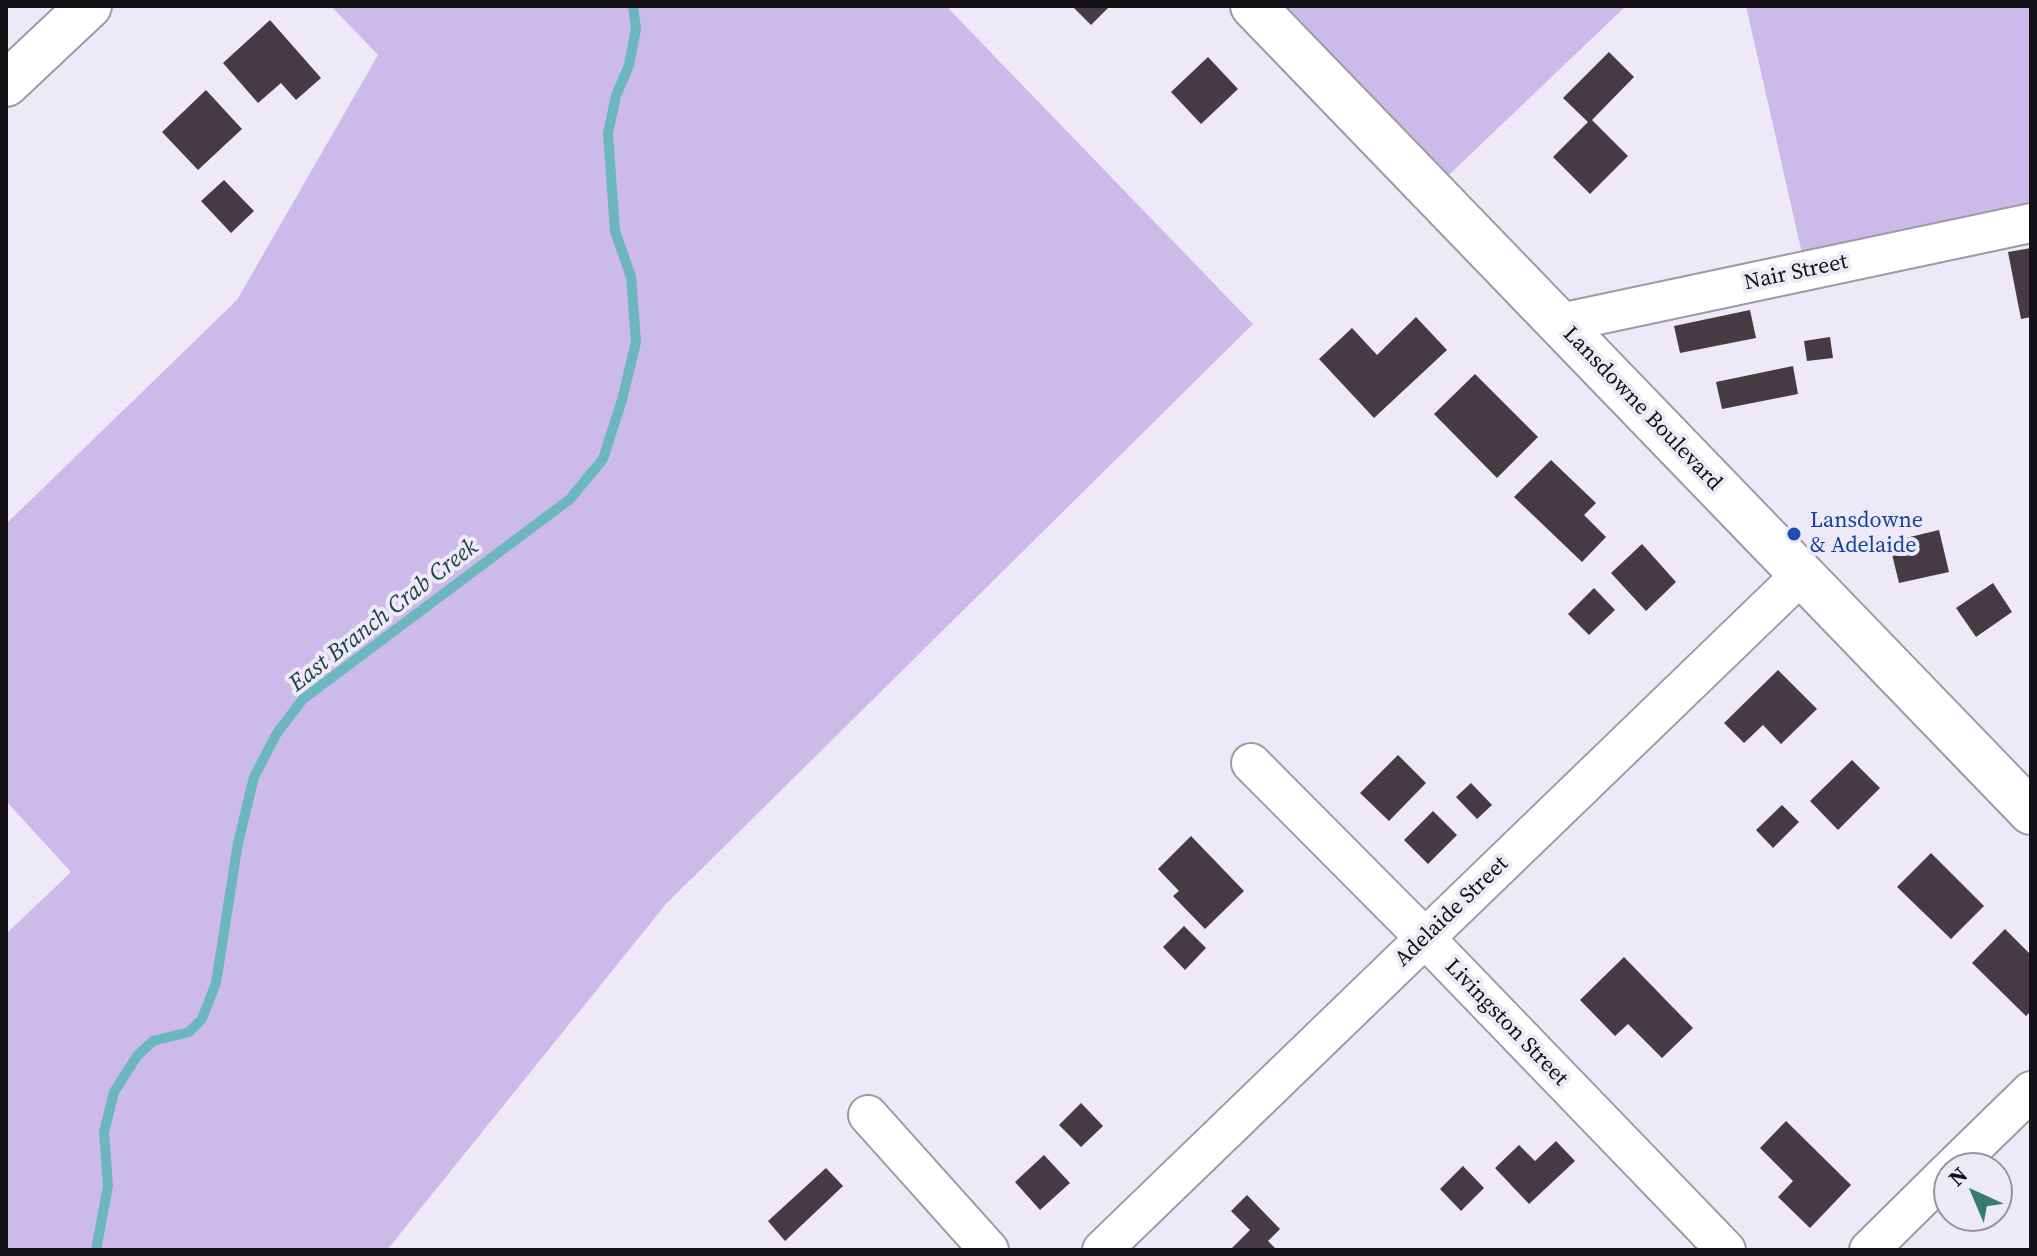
<!DOCTYPE html>
<style>
body{margin:0}
#map{position:relative;width:2037px;height:1256px;overflow:hidden;background:#ede9f7;font-family:"Source Serif 4",serif}
canvas{display:block}
.frame{position:absolute;inset:0;border:8px solid #131116;pointer-events:none}
.north{position:absolute;left:1933px;top:1152px;width:80px;height:80px;box-sizing:border-box;background:#ede9f7;border:2px solid #96939d;border-radius:50%;rotate:316deg;font-size:22px;font-weight:700;line-height:32px;text-align:center;color:#131116}
.north::after{content:'';display:block;margin:auto;width:28px;height:36px;background:#397c6e;clip-path:polygon(50% 0,100% 100%,50% 72%,0 100%)}
</style>
<div id="map">
<canvas width="2037" height="1256"></canvas>
<div class="frame"></div>
<div class="north">N</div>
</div>
<script>
const c = document.querySelector('canvas').getContext('2d');
c.lineJoin = 'round';
function paint(path, color) { c.fillStyle = color; c.fill(path, 'evenodd'); }
function stroke(path, color, width, dash) { c.strokeStyle = color; c.lineWidth = width; c.lineCap = dash ? 'butt' : 'round'; c.setLineDash(dash || []); c.stroke(path); }
function drawText(font, color, halo, rows, align = 'center') {
  c.font = font + ' "Source Serif 4",serif'; c.lineWidth = 8; c.setLineDash([]); c.textBaseline = 'middle'; c.strokeStyle = halo; c.fillStyle = color; for (const [text, x, y, turn = 0] of rows) {
    c.save(); c.translate(x, y); c.rotate((+turn || 0) * Math.PI / 180); c.textAlign = isNaN(turn) ? turn : align; if (halo) c.strokeText(text, 0, 0); c.fillText(text, 0, 0); c.restore();
  }
}
paint(new Path2D(`
 M 331,6 L 946,6 L 1253,324 L 666,904 L 387,1250 L 6,1250 L 6,934 L 71,872 L 6,801 L 6,524 L 237,300 L 378,55 Z
 M 1253,6 L 1626,6 L 1432,191 Z
 M 1746,6 L 2031,6 L 2031,223 L 1806,271 Z`), '#ccbaeb');
stroke(new Path2D(`
 M 96,1250 L 108,1186 L 104,1132 L 114,1092 L 137,1056 L 153,1041 L 189,1032 L 202,1019 L 216,983 L 238,843 L 254,777 L 277,733 L 303,699 L 570,499 L 603,459 L 622,400 L 636,342 L 631,277 L 615,231 L 608,133 L 616,96 L 629,65 L 636,29 L 633,6`), '#6bb7bd', 10);
paint(new Path2D(`
 M 1072,6 L 1110,6 L 1091,25 Z
 M 270,20 L 321,78 L 296,100 L 281,83 L 258,103 L 223,63 Z
 M 1609,52 L 1634,77 L 1592,120 L 1628,156 L 1590,194 L 1553,157 L 1588,122 L 1563,98 Z
 M 1208,57 L 1238,89 L 1201,124 L 1171,92 Z
 M 206,90 L 242,129 L 198,170 L 162,132 Z
 M 224,180 L 254,211 L 231,233 L 201,201 Z
 M 2031,248 L 2031,317 L 2021,319 L 2008,252 Z
 M 1750,310 L 1756,338 L 1680,353 L 1674,326 Z
 M 1416,317 L 1447,350 L 1374,418 L 1319,359 L 1352,328 L 1377,355 Z
 M 1830,337 L 1833,358 L 1807,361 L 1804,341 Z
 M 1793,366 L 1798,394 L 1722,409 L 1716,382 Z
 M 1475,374 L 1538,437 L 1497,478 L 1434,414 Z
 M 1551,460 L 1596,503 L 1584,515 L 1606,537 L 1582,562 L 1514,497 Z
 M 1939,530 L 1949,572 L 1899,583 L 1889,542 Z
 M 1642,544 L 1676,582 L 1646,611 L 1611,573 Z
 M 1993,583 L 2012,612 L 1976,637 L 1956,608 Z
 M 1594,588 L 1615,610 L 1589,635 L 1568,614 Z
 M 1778,670 L 1817,709 L 1781,744 L 1763,725 L 1744,743 L 1724,723 Z
 M 1398,755 L 1426,783 L 1389,821 L 1360,793 Z
 M 1852,760 L 1880,788 L 1838,830 L 1810,801 Z
 M 1471,783 L 1492,805 L 1477,819 L 1456,797 Z
 M 1782,805 L 1799,822 L 1773,848 L 1756,830 Z
 M 1433,811 L 1457,835 L 1428,864 L 1404,840 Z
 M 1191,836 L 1244,891 L 1205,929 L 1173,896 L 1179,891 L 1158,869 Z
 M 1931,853 L 1984,906 L 1951,939 L 1897,887 Z
 M 1184,926 L 1206,948 L 1185,970 L 1163,947 Z
 M 2005,929 L 2031,955 L 2031,1011 L 2026,1016 L 1972,963 Z
 M 1624,957 L 1693,1028 L 1662,1058 L 1628,1024 L 1615,1036 L 1580,1000 Z
 M 1081,1103 L 1103,1126 L 1081,1147 L 1059,1125 Z
 M 1786,1121 L 1851,1185 L 1810,1228 L 1778,1197 L 1793,1181 L 1760,1148 Z
 M 1556,1141 L 1575,1161 L 1529,1204 L 1495,1168 L 1519,1145 L 1535,1161 Z
 M 1044,1155 L 1070,1183 L 1040,1210 L 1015,1182 Z
 M 1463,1166 L 1484,1188 L 1461,1211 L 1440,1189 Z
 M 826,1168 L 843,1186 L 785,1241 L 768,1221 Z
 M 1247,1195 L 1280,1229 L 1268,1241 L 1277,1250 L 1230,1250 L 1250,1230 L 1231,1211 Z`), '#463b43');
const street = new Path2D(`
 M 1560,323 L 2031,223
 M 1251,763 L 1425,938 L 1726,1250
 M 868,1115 L 989,1250
 M 1952,1168 L 2031,1091
 M 1102,1250 L 1802,574
 M 1869,1250 L 1949,1171`);
const secondary = new Path2D(`
 M 1253,6 L 2031,812
 M 6,84 L 89,6`);
stroke(street, '#9d99a6', 42);
stroke(secondary, '#9d99a6', 48);
stroke(street, '#fff', 38);
stroke(secondary, '#fff', 44);
for (const [x, y, r, color] of [
 [1794,534,8,"#1a4fb4"]
]) { const dot = new Path2D(); dot.arc(x, y, r, 0, 2 * Math.PI); c.fillStyle = color; c.fill(dot); stroke(dot, '#ede9f7', 3); }
drawText('22px', '#131116', '#ede9f7', [
 ["Nair Street",1796,273,-12],
 ["Lansdowne Boulevard",1642,409,46],
 ["Adelaide Street",1452,912,-44],
 ["Livingston Street",1506,1023,46]
]);
drawText('22px', '#164399', '#ede9f7', [
 ["Lansdowne",1810,521],
 ["& Adelaide",1810,546]
], 'left');
drawText('italic 24px', '#1c4244', '#ede9f7', [
 ["East Branch Crab Creek",384,616,-38]
]);
</script>
